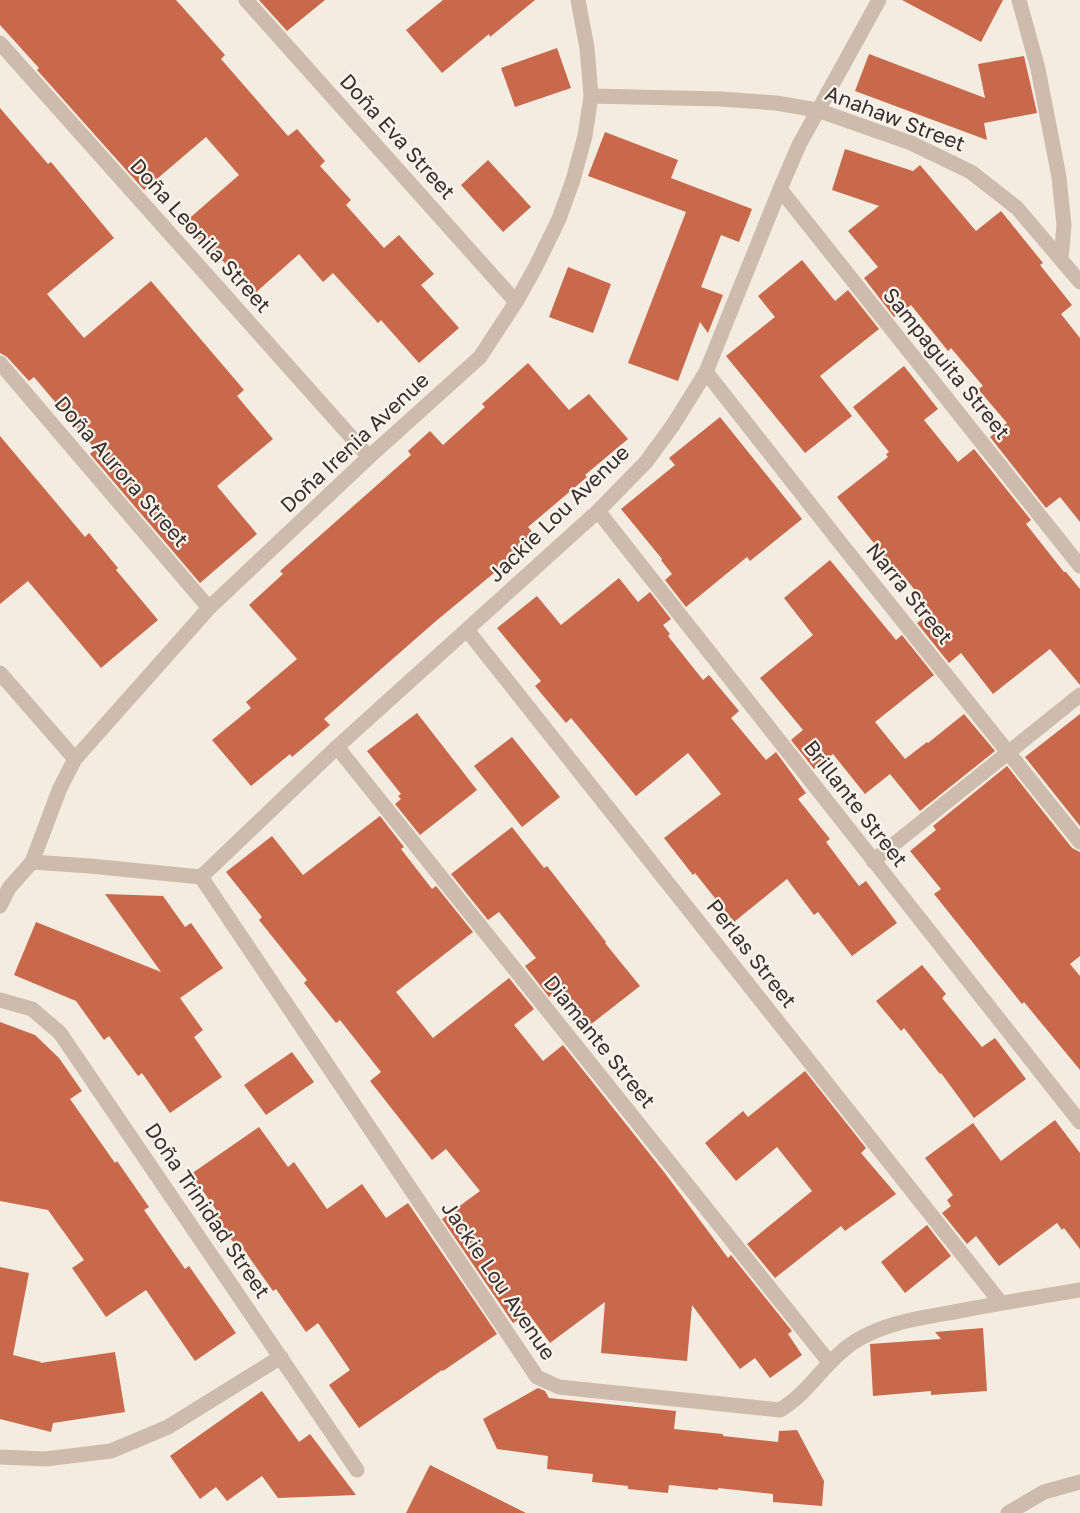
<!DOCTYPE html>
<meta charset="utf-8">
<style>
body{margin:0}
canvas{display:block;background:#f4ebe1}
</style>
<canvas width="1080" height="1513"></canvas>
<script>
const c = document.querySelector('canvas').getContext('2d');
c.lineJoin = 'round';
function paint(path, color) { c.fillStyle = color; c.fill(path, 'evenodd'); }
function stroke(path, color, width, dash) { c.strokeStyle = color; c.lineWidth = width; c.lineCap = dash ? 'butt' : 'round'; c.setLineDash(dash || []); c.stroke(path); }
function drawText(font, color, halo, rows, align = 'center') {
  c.font = font + ' "Golos Text",sans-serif'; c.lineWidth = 4.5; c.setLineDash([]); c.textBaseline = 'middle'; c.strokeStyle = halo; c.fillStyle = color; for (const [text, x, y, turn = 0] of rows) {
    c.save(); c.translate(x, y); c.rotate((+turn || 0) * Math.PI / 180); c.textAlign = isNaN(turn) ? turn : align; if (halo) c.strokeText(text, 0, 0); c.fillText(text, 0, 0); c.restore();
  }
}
paint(new Path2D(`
 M 0,0 L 176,0 L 225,55 L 221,59 L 288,136 L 297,129 L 325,161 L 320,166 L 351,200 L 346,205 L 384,248 L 399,235 L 434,274 L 421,285 L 459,328 L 419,363 L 381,320 L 378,323 L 333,273 L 323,282 L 299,254 L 253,295 L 215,252 L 212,254 L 184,223 L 239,175 L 206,137 L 144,190 L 37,70 L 39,68 L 0,25 Z
 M 259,0 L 325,0 L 287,31 Z
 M 443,0 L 535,0 L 490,37 L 489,34 L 442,73 L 406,30 Z
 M 902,0 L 1003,0 L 981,42 Z
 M 557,48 L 571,88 L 515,107 L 501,68 Z
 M 869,54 L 985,98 L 978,64 L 1024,56 L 1037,113 L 984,123 L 987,140 L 855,91 Z
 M 0,108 L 48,164 L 51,162 L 114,238 L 47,294 L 84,338 L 151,281 L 244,390 L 237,396 L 273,439 L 217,486 L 257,534 L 200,583 L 90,454 L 95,449 L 34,377 L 29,381 L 7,357 L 0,353 Z
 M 605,132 L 678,160 L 671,178 L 752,209 L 739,242 L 721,235 L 701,287 L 723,295 L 708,333 L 700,322 L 678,381 L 628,363 L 686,212 L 588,176 Z
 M 845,149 L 913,171 L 920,165 L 976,231 L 1001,211 L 1043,263 L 1040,265 L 1072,305 L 1061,314 L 1080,338 L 1080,522 L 1060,497 L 1046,508 L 990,437 L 1007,423 L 978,389 L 983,386 L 951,348 L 948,351 L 911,305 L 894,317 L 864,278 L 878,267 L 848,231 L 879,206 L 832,190 Z
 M 488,160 L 531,207 L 503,232 L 461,185 Z
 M 802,260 L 835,301 L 848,290 L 879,329 L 820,376 L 852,416 L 805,453 L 726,356 L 775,317 L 758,296 Z
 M 568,267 L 611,284 L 593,333 L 549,317 Z
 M 528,363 L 569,410 L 589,394 L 628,439 L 585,475 L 587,477 L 528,527 L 536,536 L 516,553 L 517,554 L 436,621 L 324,719 L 330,725 L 292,757 L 290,754 L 251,786 L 212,740 L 251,708 L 246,702 L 297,659 L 249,605 L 283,574 L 280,571 L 411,455 L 408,451 L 430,431 L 443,445 L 485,407 L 482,404 Z
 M 904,366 L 938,409 L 924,420 L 958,462 L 974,449 L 1031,520 L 1026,524 L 1064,572 L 1066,572 L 1080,589 L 1080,685 L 1050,649 L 993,694 L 961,653 L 949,663 L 917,623 L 932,612 L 903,575 L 901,577 L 837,497 L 888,457 L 886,454 L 889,452 L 853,407 Z
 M 720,417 L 802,519 L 750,561 L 747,557 L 686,607 L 665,580 L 672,574 L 661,560 L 662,559 L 621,509 L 675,465 L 669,458 Z
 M 0,436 L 85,537 L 89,533 L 118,568 L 116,570 L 158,620 L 101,668 L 28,581 L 0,604 Z
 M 830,560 L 896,640 L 902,635 L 934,675 L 875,722 L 905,759 L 927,742 L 928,743 L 964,714 L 995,751 L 920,811 L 890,774 L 865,794 L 833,754 L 814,769 L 791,740 L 803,730 L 760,678 L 813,635 L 784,598 Z
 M 619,578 L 638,602 L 650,592 L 671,619 L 663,625 L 670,634 L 668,636 L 703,680 L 709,675 L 739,711 L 731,718 L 766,760 L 776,752 L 806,793 L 798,799 L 830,839 L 826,842 L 859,886 L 866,881 L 897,923 L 852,956 L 818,912 L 814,915 L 787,879 L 734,922 L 695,873 L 693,875 L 664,838 L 721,794 L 688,753 L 636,796 L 571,718 L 566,723 L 535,686 L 541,681 L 497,628 L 537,596 L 561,625 Z
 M 417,713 L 477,790 L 420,835 L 395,804 L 401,799 L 398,796 L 401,794 L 367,751 Z
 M 1080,714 L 1080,826 L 1025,757 Z
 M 512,737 L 560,797 L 522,827 L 474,766 Z
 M 1007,766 L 1072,848 L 1080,852 L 1080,956 L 1070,964 L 1080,976 L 1080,1070 L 1024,1002 L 1022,1004 L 934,894 L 941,889 L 910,851 L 936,830 L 933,826 Z
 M 380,816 L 404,847 L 401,849 L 432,889 L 436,886 L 473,932 L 396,992 L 433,1038 L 509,978 L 534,1009 L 514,1025 L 543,1061 L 563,1045 L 664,1172 L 728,1258 L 731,1255 L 792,1331 L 788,1334 L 802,1355 L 770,1378 L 755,1358 L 740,1369 L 692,1305 L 687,1361 L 601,1353 L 605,1302 L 550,1343 L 528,1313 L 513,1323 L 442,1219 L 480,1191 L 446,1149 L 432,1160 L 370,1081 L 381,1072 L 340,1020 L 336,1023 L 304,983 L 307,980 L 259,920 L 262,917 L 226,872 L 272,836 L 303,875 Z
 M 512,827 L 544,868 L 547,866 L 606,942 L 605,943 L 640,986 L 590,1025 L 561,988 L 549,997 L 525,966 L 536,958 L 499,912 L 488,920 L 451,874 Z
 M 105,894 L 163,896 L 185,927 L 191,923 L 223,968 L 180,998 L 203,1030 L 194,1037 L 222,1077 L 170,1113 L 142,1073 L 138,1076 L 109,1036 L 104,1040 L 76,1001 L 14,975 L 36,922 L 161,972 Z
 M 922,965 L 946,994 L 942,998 L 982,1047 L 995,1038 L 1026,1079 L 974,1118 L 941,1073 L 940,1074 L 904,1028 L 901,1031 L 876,1001 Z
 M 0,1022 L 35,1035 L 59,1058 L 82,1091 L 70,1099 L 115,1163 L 117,1161 L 149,1207 L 144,1210 L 185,1269 L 189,1266 L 236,1333 L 195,1361 L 146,1290 L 106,1317 L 72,1268 L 84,1260 L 48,1210 L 0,1201 Z
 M 292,1052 L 314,1082 L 266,1115 L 244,1085 Z
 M 805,1071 L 866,1148 L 861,1153 L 896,1194 L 845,1231 L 841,1226 L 775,1278 L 747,1244 L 812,1191 L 777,1147 L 736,1181 L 705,1143 L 743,1111 L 748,1117 Z
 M 1055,1120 L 1080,1153 L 1080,1249 L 1064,1228 L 1062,1230 L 1057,1223 L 999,1266 L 976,1236 L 967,1244 L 942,1213 L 951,1206 L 947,1200 L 953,1195 L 925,1158 L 973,1123 L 1001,1161 Z
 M 259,1127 L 288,1167 L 294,1162 L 327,1209 L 362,1184 L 386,1218 L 408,1203 L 497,1334 L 443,1371 L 442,1370 L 359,1428 L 329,1385 L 350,1370 L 318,1323 L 306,1332 L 276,1289 L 273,1291 L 244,1250 L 241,1253 L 215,1217 L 219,1214 L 191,1174 Z
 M 927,1225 L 951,1256 L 905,1293 L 881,1262 Z
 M 0,1267 L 29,1273 L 13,1355 L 41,1362 L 40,1363 L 115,1352 L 125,1412 L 53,1423 L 51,1432 L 0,1419 Z
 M 983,1328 L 987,1391 L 931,1395 L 931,1391 L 873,1396 L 870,1344 L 941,1339 L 935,1332 Z
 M 538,1388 L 545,1391 L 549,1398 L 676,1411 L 674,1429 L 723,1434 L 723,1436 L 778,1442 L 779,1431 L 797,1430 L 824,1481 L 822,1506 L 773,1502 L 773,1494 L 718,1488 L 718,1490 L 669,1485 L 668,1493 L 628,1489 L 628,1486 L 592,1482 L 593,1474 L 547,1469 L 548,1456 L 497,1449 L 483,1419 Z
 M 262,1391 L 299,1442 L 310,1434 L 356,1495 L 278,1498 L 262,1476 L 227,1501 L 216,1487 L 200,1499 L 170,1456 Z
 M 430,1465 L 526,1513 L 406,1513 Z`), '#c8694b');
stroke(new Path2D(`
 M 873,861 L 1080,695`), '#cdbbac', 15);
stroke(new Path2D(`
 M 246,0 L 516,302
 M 1019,0 L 1038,69 L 1059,177 L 1064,225 L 1061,259
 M 0,43 L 369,457
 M 591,96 L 721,99 L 776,103 L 817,110 L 911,143 L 971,172 L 1017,208 L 1080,282
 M 780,189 L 1080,566
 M 0,363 L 209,608
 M 706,372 L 846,550 L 1080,842
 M 598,511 L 1080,1122
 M 467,630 L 1001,1303
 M 0,673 L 75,759
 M 337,747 L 829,1362
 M 32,862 L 90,866 L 201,877 L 537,1377 L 559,1387 L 780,1410 C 809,1393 825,1361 854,1342 C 884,1323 919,1318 954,1312 C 996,1304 1038,1297 1080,1290
 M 201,877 L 337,747 L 598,511 L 646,462 L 673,425 L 706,372 L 780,189 L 799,145 L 879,0
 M 0,906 L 9,888 L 32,862 L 60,788 L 75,759 L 209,608 L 369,457 L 480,357 L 516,302 L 535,268 L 559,219 L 573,180 L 585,136 L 591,96 L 587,48 L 578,0
 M 0,1000 L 32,1009 L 60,1033 L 357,1470
 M 0,1457 L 45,1459 L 111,1451 L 168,1427 L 281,1357
 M 1008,1513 L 1044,1492 L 1080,1482`), '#cdbbac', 15);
drawText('21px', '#3b302b', '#fbf5ee', [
 ["Anahaw Street",895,119,21],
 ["Doña Eva Street",397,137,48],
 ["Doña Leonila Street",200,236,48],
 ["Sampaguita Street",946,364,51],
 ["Doña Irenia Avenue",355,443,-43],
 ["Doña Aurora Street",121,472,49],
 ["Jackie Lou Avenue",559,514,-44],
 ["Narra Street",909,594,51],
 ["Brillante Street",855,804,52],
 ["Perlas Street",751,954,52],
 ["Diamante Street",599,1042,51],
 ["Doña Trinidad Street",207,1211,56],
 ["Jackie Lou Avenue",498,1281,56]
]);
</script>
